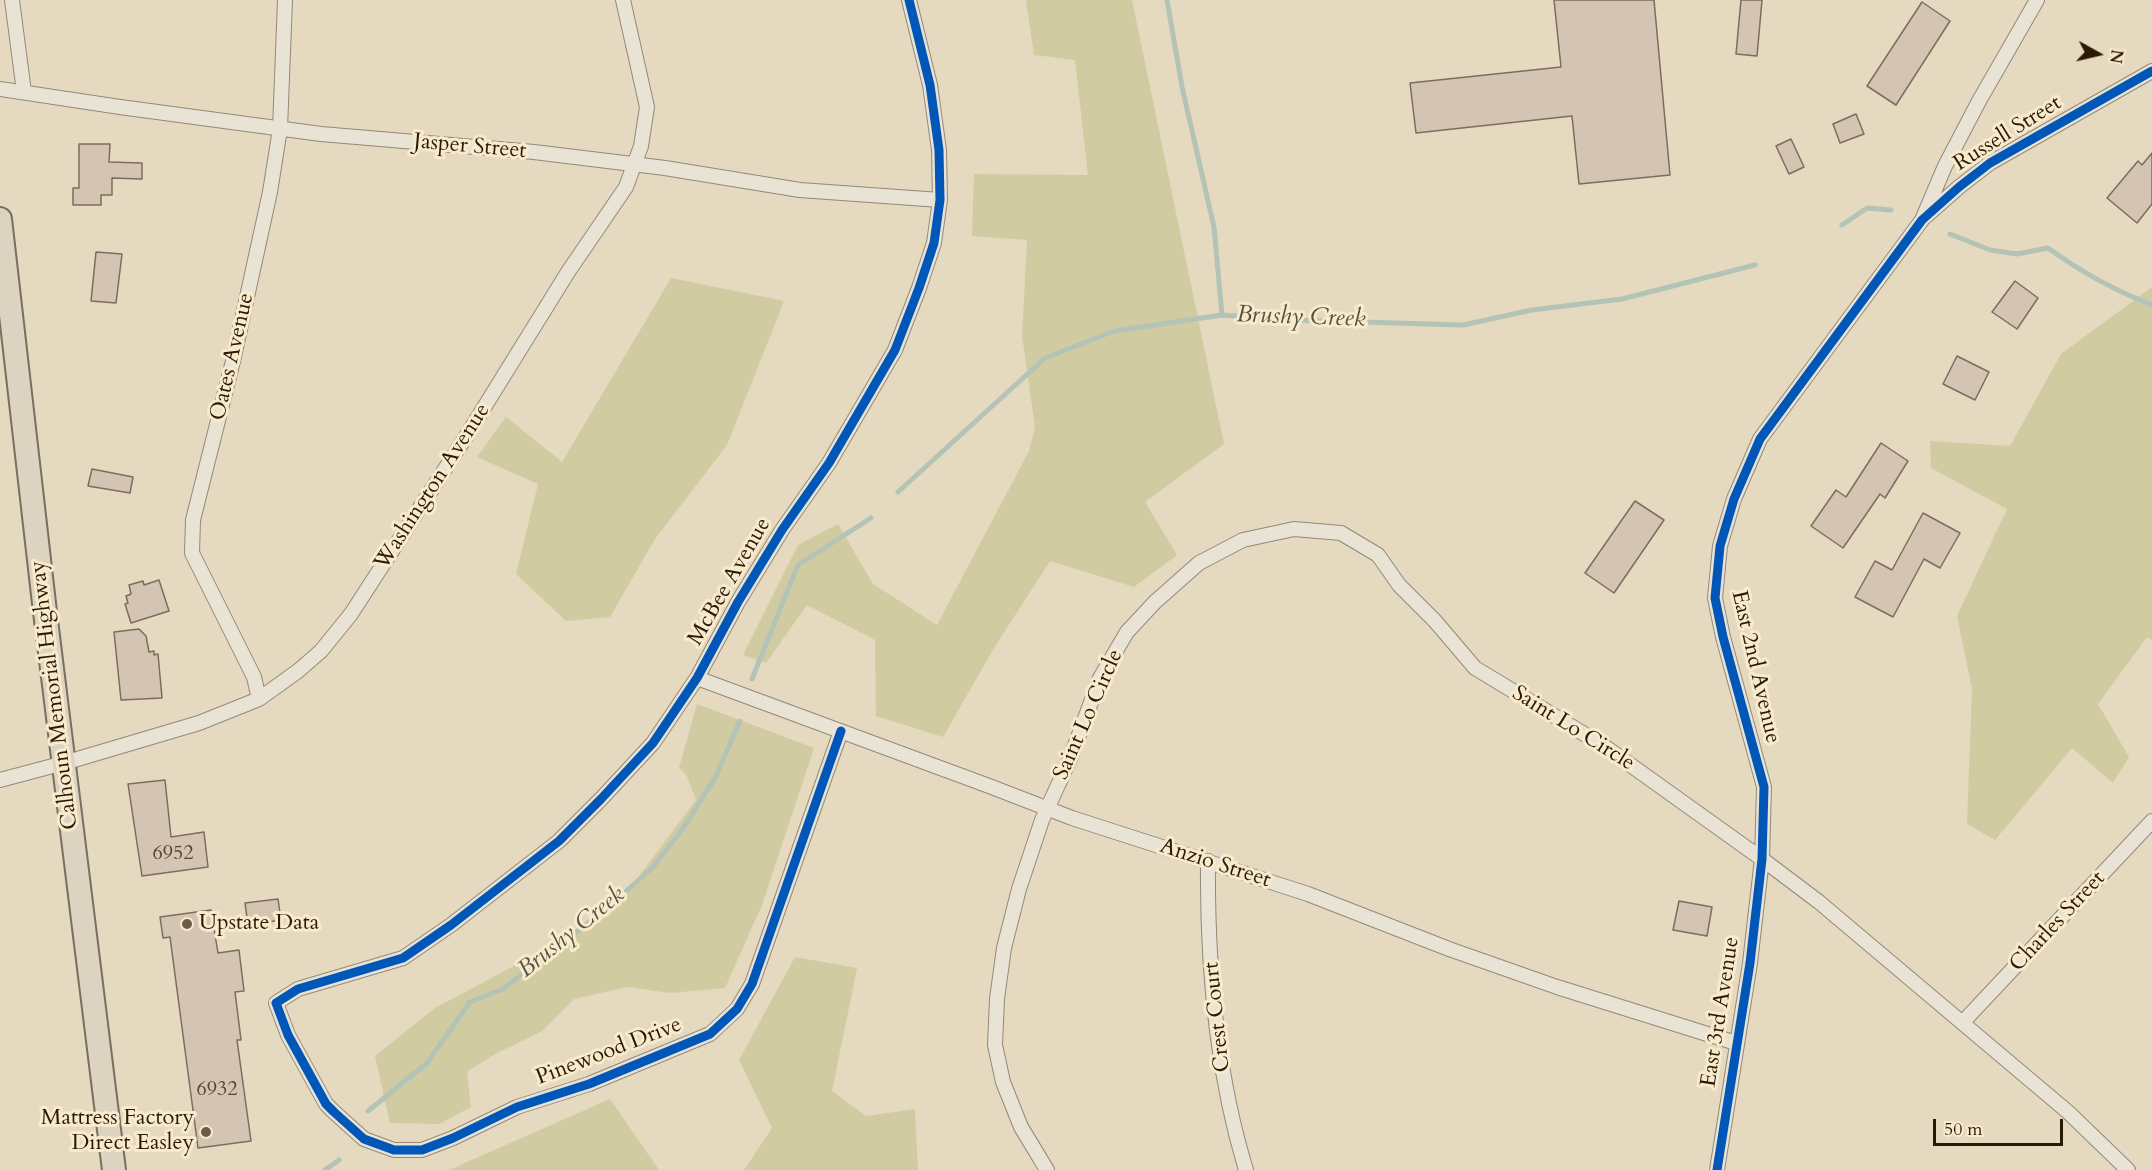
<!DOCTYPE html>
<style>
body{margin:0}
#map{position:relative;width:2152px;height:1170px;overflow:hidden;background:#e5d9bf;font-family:Cardo,serif}
canvas{display:block}
.north{position:absolute;left:2068px;top:24px;width:60px;height:60px;-webkit-text-stroke:4px #f8eacc;paint-order:stroke;rotate:98deg;font-size:16px;font-weight:700;line-height:24px;text-align:center;color:#2c1903}
.north::after{content:'';display:block;margin:auto;width:21px;height:27px;background:#2c1903;clip-path:polygon(50% 0,100% 100%,50% 72%,0 100%)}
.scale{position:absolute;left:1933px;top:1119px;width:130px;height:27px;box-sizing:border-box;border:3px solid #2c1903;border-top:0;padding-left:8px;font-size:18px;line-height:21px;white-space:nowrap;color:#2c1903;-webkit-text-stroke:4px #f8eacc;paint-order:stroke}
</style>
<div id="map">
<canvas width="2152" height="1170"></canvas>
<div class="north">N</div>
<div class="scale">50 m</div>
</div>
<script>
const c = document.querySelector('canvas').getContext('2d');
c.lineJoin = 'round';
function paint(path, color) { c.fillStyle = color; c.fill(path, 'evenodd'); }
function stroke(path, color, width, dash) { c.strokeStyle = color; c.lineWidth = width; c.lineCap = dash ? 'butt' : 'round'; c.setLineDash(dash || []); c.stroke(path); }
function drawText(font, color, halo, rows, align = 'center') {
  c.font = font + ' Cardo,serif'; c.lineWidth = 6; c.setLineDash([]); c.textBaseline = 'middle'; c.strokeStyle = halo; c.fillStyle = color; for (const [text, x, y, turn = 0] of rows) {
    c.save(); c.translate(x, y); c.rotate((+turn || 0) * Math.PI / 180); c.textAlign = isNaN(turn) ? turn : align; if (halo) c.strokeText(text, 0, 0); c.fillText(text, 0, 0); c.restore();
  }
}
paint(new Path2D(`
 M 1026,0 L 1132,0 L 1224,444 L 1145,502 L 1177,555 L 1134,587 L 1050,561 L 994,648 L 943,737 L 876,716 L 875,640 L 807,605 L 766,663 L 743,655 L 798,545 L 838,524 L 873,584 L 937,625 L 1029,451 L 1035,427 L 1022,335 L 1027,240 L 972,236 L 974,174 L 1088,175 L 1075,60 L 1034,55 Z
 M 671,278 L 784,301 L 727,445 L 655,539 L 610,617 L 566,621 L 516,574 L 538,484 L 477,457 L 506,417 L 562,462 Z
 M 2152,287 L 2152,640 L 2147,637 L 2098,704 L 2129,757 L 2113,783 L 2072,748 L 1995,840 L 1967,824 L 1972,689 L 1957,616 L 2007,509 L 1931,468 L 1930,441 L 2010,446 L 2061,354 Z
 M 697,704 L 814,748 L 762,905 L 725,988 L 670,993 L 627,987 L 574,999 L 542,1031 L 495,1054 L 467,1072 L 471,1107 L 439,1124 L 390,1123 L 375,1056 L 435,1008 L 610,915 L 696,800 L 686,774 L 679,768 Z
 M 795,957 L 857,968 L 832,1091 L 866,1116 L 915,1109 L 918,1170 L 744,1170 L 772,1128 L 739,1060 Z
 M 610,1099 L 659,1170 L 449,1170 Z`), '#d1cba1');
stroke(new Path2D(`
 M 1167,0 L 1182,87 L 1214,227 L 1222,315
 M 1842,225 L 1867,208 L 1891,210
 M 1950,234 L 1990,250 L 2017,254 L 2048,248 C 2083,273 2112,289 2152,305
 M 898,492 L 1045,358 L 1114,331 L 1222,315 L 1291,320 L 1463,325 L 1532,310 L 1622,299 L 1755,265
 M 752,679 L 798,565 L 871,518
 M 368,1111 L 427,1063 L 470,1002 L 503,989 L 611,905 L 653,867 L 684,827 L 715,778 L 740,721
 M 325,1170 L 339,1160`), '#b3c4b7', 5);
const building = new Path2D(`
 M 1554,0 L 1654,0 L 1670,175 L 1579,184 L 1572,116 L 1416,133 L 1410,83 L 1561,67 Z
 M 1741,0 L 1762,0 L 1757,56 L 1736,54 Z
 M 1922,2 L 1950,21 L 1896,105 L 1867,86 Z
 M 1856,114 L 1864,134 L 1840,143 L 1833,124 Z
 M 1791,139 L 1804,167 L 1789,174 L 1776,146 Z
 M 79,144 L 110,144 L 109,162 L 142,163 L 142,179 L 112,178 L 112,195 L 101,195 L 101,205 L 73,205 L 73,188 L 79,188 Z
 M 2152,153 L 2152,204 L 2137,223 L 2107,198 L 2138,161 L 2142,165 Z
 M 96,252 L 122,254 L 116,303 L 91,301 Z
 M 2015,281 L 2038,298 L 2017,329 L 1992,312 Z
 M 1957,356 L 1989,372 L 1975,400 L 1943,384 Z
 M 1881,443 L 1908,461 L 1885,498 L 1880,494 L 1843,548 L 1811,526 L 1836,490 L 1846,497 Z
 M 92,469 L 133,477 L 130,493 L 88,486 Z
 M 1635,501 L 1664,520 L 1614,593 L 1585,573 Z
 M 1923,513 L 1960,533 L 1940,568 L 1924,559 L 1893,617 L 1855,597 L 1875,561 L 1892,570 Z
 M 159,580 L 169,611 L 131,623 L 125,604 L 128,603 L 126,596 L 131,594 L 129,585 L 143,581 L 144,585 Z
 M 139,629 L 146,636 L 149,652 L 154,651 L 154,655 L 158,654 L 162,698 L 121,700 L 114,632 Z
 M 165,780 L 171,837 L 204,832 L 208,867 L 142,876 L 128,784 Z
 M 278,899 L 281,920 L 248,925 L 245,903 Z
 M 1679,901 L 1712,907 L 1707,936 L 1673,930 Z
 M 211,910 L 218,953 L 239,950 L 244,991 L 235,992 L 241,1040 L 237,1040 L 251,1141 L 198,1148 L 170,937 L 163,938 L 160,917 Z`);
paint(building, '#d5c4b2');
stroke(building, '#786f5f', 1.5);
const minor = new Path2D(`
 M 12,0 L 24,92
 M 0,89 L 120,107 L 321,134 L 534,152 L 665,168 L 800,190 L 940,200
 M 1925,217 L 1959,187 L 1990,163 L 2152,71
 M 697,678 L 989,786 L 1072,818 L 1308,894 L 1449,949 L 1557,987 L 1736,1043
 M 259,699 L 254,677 L 192,553 L 193,520 L 233,361 L 270,192 L 280,129 L 285,0
 M 841,731 L 752,984 L 737,1009 L 710,1034 L 589,1084 L 517,1107 L 453,1138 L 422,1150 L 394,1150 L 364,1139 L 334,1112 L 326,1104 L 288,1035 L 276,1003 L 298,989 L 403,958 L 451,925 L 559,841 L 601,799 L 653,743 L 697,678 L 738,602 L 782,530 L 829,463 L 895,350 L 919,288 L 934,243 L 940,200 L 939,150 L 930,85 L 909,0
 M 0,780 L 64,763 L 199,723 L 259,699 L 298,671 L 321,651 L 351,614 L 467,435 L 568,272 L 626,187 L 641,146 L 647,107 L 623,0
 M 1208,861 C 1207,963 1216,1072 1246,1170
 M 1963,1022 L 2152,821
 M 1047,1170 L 1021,1127 L 1003,1082 L 995,1045 L 997,999 L 1004,948 L 1019,889 L 1042,820 L 1070,759 L 1100,678 L 1127,632 L 1155,602 L 1199,563 L 1243,540 L 1294,529 L 1341,533 L 1378,555 L 1399,585 L 1435,621 L 1475,668 L 1604,746 L 1762,859 L 1819,902 L 2068,1112 L 2128,1170
 M 1717,1170 L 1750,963 L 1762,859 L 1764,787 L 1723,637 L 1715,598 L 1720,546 L 1734,499 L 1760,439 L 1922,220 L 1945,166 L 1979,101 L 2037,0`);
const trunk = new Path2D(`
 M 0,219 L 45,612 L 114,1170`);
stroke(minor, '#928978', 16);
stroke(trunk, '#786f5f', 26);
stroke(minor, '#e9e3d6', 14);
stroke(trunk, '#dcd3c1', 22);
stroke(new Path2D(`
 M 841,731 L 752,984 L 737,1009 L 710,1034 L 589,1084 L 517,1107 L 453,1138 L 422,1150 L 394,1150 L 364,1139 L 334,1112 L 326,1104 L 288,1035 L 276,1003 L 298,989 L 403,958 L 451,925 L 559,841 L 601,799 L 653,743 L 697,678 L 738,602 L 782,530 L 829,463 L 895,350 L 919,288 L 934,243 L 940,200 L 939,150 L 930,85 L 909,0
 M 1717,1170 L 1750,963 L 1762,859 L 1764,787 L 1723,637 L 1715,598 L 1720,546 L 1734,499 L 1760,439 L 1922,220 L 1959,187 L 1990,163 L 2152,71`), '#0057b8', 9);
for (const [x, y, r, color] of [
 [187,924,6,"#6d5c45"],
 [206,1132,6,"#6d5c45"]
]) { const dot = new Path2D(); dot.arc(x, y, r, 0, 2 * Math.PI); c.fillStyle = color; c.fill(dot); stroke(dot, '#f8eacc', 2); }
drawText('20px', '#574430', null, [
 ["6952",173,854],
 ["6932",217,1090]
]);
drawText('22px', '#2c1903', '#f8eacc', [
 ["Russell Street",2008,134,-32],
 ["Jasper Street",470,147,5],
 ["Oates Avenue",233,357,-77],
 ["Washington Avenue",433,487,-57],
 ["McBee Avenue",730,582,-60],
 ["East 2nd Avenue",1755,667,77],
 ["Calhoun Memorial Highway",55,695,-97],
 ["Saint Lo Circle",1089,715,-66],
 ["Saint Lo Circle",1573,729,32],
 ["Anzio Street",1215,864,18],
 ["Charles Street",2058,922,-47],
 ["East 3rd Avenue",1721,1012,-81],
 ["Crest Court",1218,1017,-96],
 ["Pinewood Drive",609,1052,-21]
]);
drawText('22px', '#2c1903', '#f8eacc', [
 ["Upstate Data",199,924],
 ["Mattress Factory",194,1119,"right"],
 ["Direct Easley",194,1144,"right"]
], 'left');
drawText('italic 24px', '#545241', '#f8eacc', [
 ["Brushy Creek",1301,318,2],
 ["Brushy Creek",572,933,-39]
]);
</script>
